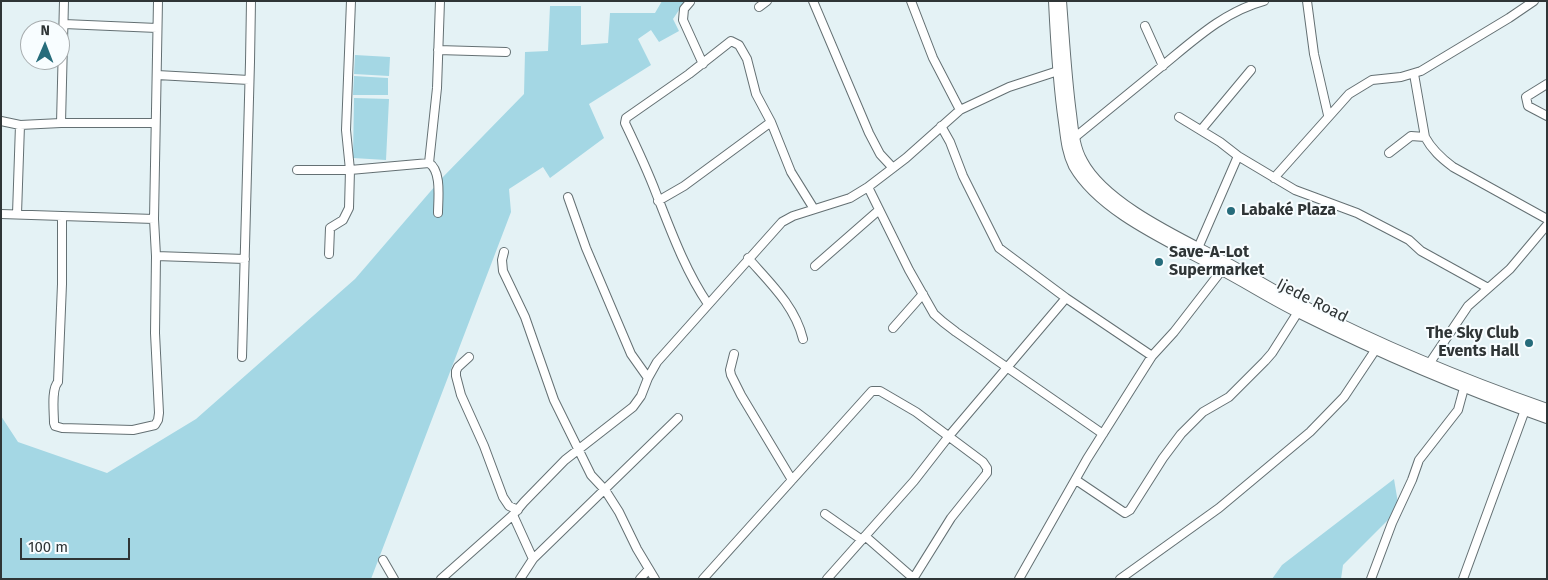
<!DOCTYPE html>
<meta charset="utf-8">
<style>
body{margin:0}
#map{position:relative;width:1548px;height:580px;overflow:hidden;background:#e4f2f5;font-family:"Fira Sans",sans-serif}
canvas{display:block}
.frame{position:absolute;inset:0;border:2px solid #2f3536;pointer-events:none}
.north{position:absolute;left:20px;top:20px;width:50px;height:50px;box-sizing:border-box;background:#f8fdff;border:1px solid #a8adaf;border-radius:50%;rotate:1deg;font-size:14px;font-weight:700;line-height:20px;text-align:center;color:#2f3536}
.north::after{content:'';display:block;margin:auto;width:18px;height:22px;background:#266c7b;clip-path:polygon(50% 0,100% 100%,50% 72%,0 100%)}
.scale{position:absolute;left:20px;top:538px;width:110px;height:22px;box-sizing:border-box;border:2px solid #2f3536;border-top:0;padding-left:6px;font-size:15px;line-height:18px;white-space:nowrap;color:#2f3536;-webkit-text-stroke:4px #f8fdff;paint-order:stroke}
</style>
<div id="map">
<canvas width="1548" height="580"></canvas>
<div class="frame"></div>
<div class="north">N</div>
<div class="scale">100 m</div>
</div>
<script>
const c = document.querySelector('canvas').getContext('2d');
c.lineJoin = 'round';
function paint(path, color) { c.fillStyle = color; c.fill(path, 'evenodd'); }
function stroke(path, color, width, dash) { c.strokeStyle = color; c.lineWidth = width; c.lineCap = dash ? 'butt' : 'round'; c.setLineDash(dash || []); c.stroke(path); }
function drawText(font, color, halo, rows, align = 'center') {
  c.font = font + ' "Fira Sans",sans-serif'; c.lineWidth = 4; c.setLineDash([]); c.textBaseline = 'middle'; c.strokeStyle = halo; c.fillStyle = color; for (const [text, x, y, turn = 0] of rows) {
    c.save(); c.translate(x, y); c.rotate((+turn || 0) * Math.PI / 180); c.textAlign = isNaN(turn) ? turn : align; if (halo) c.strokeText(text, 0, 0); c.fillText(text, 0, 0); c.restore();
  }
}
paint(new Path2D(`
 M 662,1 L 685,1 L 673,19 L 679,31 L 659,42 L 651,30 L 638,39 L 651,65 L 589,104 L 604,138 L 550,178 L 543,167 L 509,189 L 511,212 L 371,579 L 1,579 L 1,416 L 18,442 L 107,473 L 196,419 L 355,279 L 442,178 L 524,94 L 525,52 L 548,51 L 550,6 L 581,6 L 581,45 L 608,43 L 610,13 L 655,13 Z
 M 355,55 L 390,57 L 389,76 L 354,74 Z
 M 354,76 L 388,78 L 388,95 L 353,95 Z
 M 354,98 L 389,99 L 386,160 L 353,158 Z
 M 1394,479 L 1399,509 L 1343,565 L 1341,579 L 1272,579 L 1282,565 Z`), '#a4d7e4');
const street = new Path2D(`
 M 813,1 L 869,133 L 880,154 L 893,168
 M 911,1 L 933,58 L 960,110 L 1009,87 L 1058,71
 M 1307,1 L 1314,54 L 1328,115
 M 690,2 L 684,9 L 683,20 L 703,64
 M 759,7 L 767,1
 M 64,24 L 157,28
 M 1145,26 L 1163,66
 M 438,50 L 506,52
 M 1414,74 L 1425,137 C 1432,150 1441,158 1453,167 L 1547,219
 M 157,75 L 249,80
 M 1547,84 L 1526,97 L 1528,106 L 1547,116
 M 1179,117 L 1220,142 L 1238,156 L 1295,190 L 1357,213 L 1409,240 L 1421,251 L 1488,288
 M 1,121 L 20,125 L 61,123 L 155,123
 M 61,123 L 64,1
 M 941,126 L 950,142 L 963,176 L 999,248 L 1066,298 L 1152,356
 M 1201,130 L 1251,70
 M 1074,138 C 1103,114 1132,91 1161,67 C 1193,41 1223,12 1264,1
 M 1389,153 L 1411,136 L 1425,137
 M 429,163 L 437,88 L 440,1
 M 429,163 C 442,171 438,199 438,213
 M 297,170 L 350,170 L 429,163
 M 1274,178 L 1349,94 L 1372,80 L 1401,77 L 1421,71 L 1509,18 L 1534,1
 M 868,187 L 909,270 L 934,314 L 943,322 L 956,332 L 1103,434
 M 568,197 L 586,248 L 631,354 L 648,378
 M 658,201 L 684,186 L 771,122
 M 1,214 L 154,219
 M 17,214 L 20,125
 M 62,216 L 62,284 L 58,382 C 51,389 54,412 54,423 L 55,426 L 62,428 L 133,430 L 155,425 L 158,420 L 159,413 L 155,333 L 156,256 L 154,219 L 158,1
 M 1198,248 L 1238,156
 M 504,252 L 502,260 L 503,271 L 525,317 L 554,400 L 591,475 L 605,490 L 619,512 L 637,549 L 655,579
 M 329,254 L 330,228 L 343,220 L 349,208 L 350,170 L 346,130 L 351,1
 M 156,256 L 245,259
 M 748,258 C 770,283 795,306 803,339
 M 815,266 L 879,210
 M 708,304 C 685,270 671,231 656,193 C 647,169 636,146 625,123 L 626,118 L 689,74 L 731,41 L 739,45 L 747,59 L 756,94 L 771,122 L 791,172 L 814,209
 M 893,328 L 923,294
 M 734,354 L 730,370 L 731,375 L 741,395 L 792,480
 M 242,357 L 250,62 L 251,1
 M 469,357 L 458,367 L 456,371 L 456,376 L 461,395 L 484,446 L 503,497 L 509,506 L 518,510
 M 1429,364 L 1468,306 L 1510,269 L 1547,225
 M 1076,480 L 1125,513 L 1130,510 L 1163,458 L 1181,434 L 1203,412 L 1229,397 L 1265,361 L 1272,353 L 1298,312
 M 825,514 L 862,540
 M 513,515 L 533,559
 M 865,536 L 913,578
 M 383,560 L 394,579
 M 441,579 L 513,515 L 524,502 L 565,460 L 633,407 L 641,396 L 648,378 L 657,362 L 782,222 L 793,216 L 850,198 L 868,187 L 906,158 L 960,110
 M 520,579 L 533,559 L 678,418
 M 640,579 L 649,569
 M 703,579 L 872,391 L 880,391 L 916,412 L 983,462 L 987,468 L 987,473 L 951,518 L 913,579
 M 827,579 L 914,481 L 949,436 L 1066,298
 M 1019,579 L 1087,459 L 1133,386 L 1152,356 L 1174,332 L 1222,270
 M 1120,579 L 1219,508 L 1310,432 L 1344,397 L 1376,349
 M 1371,579 L 1392,523 L 1412,480 L 1419,460 L 1458,410 L 1464,388
 M 1463,579 L 1525,410`);
const secondary = new Path2D(`
 M 1054,1 C 1056,42 1058,82 1064,122 C 1066,137 1067,152 1074,166 C 1101,213 1174,243 1220,269 C 1247,283 1273,300 1300,313 C 1380,353 1462,388 1547,418
 M 1061,1 C 1064,39 1066,77 1071,114 C 1073,130 1074,147 1082,161 C 1105,205 1182,239 1225,262 C 1251,276 1277,293 1304,306 C 1382,346 1464,380 1547,409`);
stroke(street, '#647073', 10);
stroke(secondary, '#647073', 12);
stroke(street, '#fff', 8);
stroke(secondary, '#fff', 10);
for (const [x, y, r, color] of [
 [1231,211,5,"#266c7b"],
 [1159,262,5,"#266c7b"],
 [1529,343,5,"#266c7b"]
]) { const dot = new Path2D(); dot.arc(x, y, r, 0, 2 * Math.PI); c.fillStyle = color; c.fill(dot); stroke(dot, '#f8fdff', 2); }
drawText('bold 16px', '#2f3536', '#f8fdff', [
 ["Labaké Plaza",1241,211],
 ["Save-A-Lot",1169,253],
 ["Supermarket",1169,271],
 ["The Sky Club",1519,334,"right"],
 ["Events Hall",1519,352,"right"]
], 'left');
drawText('16px', '#2f3536', '#f8fdff', [
 ["Ijede Road",1312,301,27]
]);
</script>
